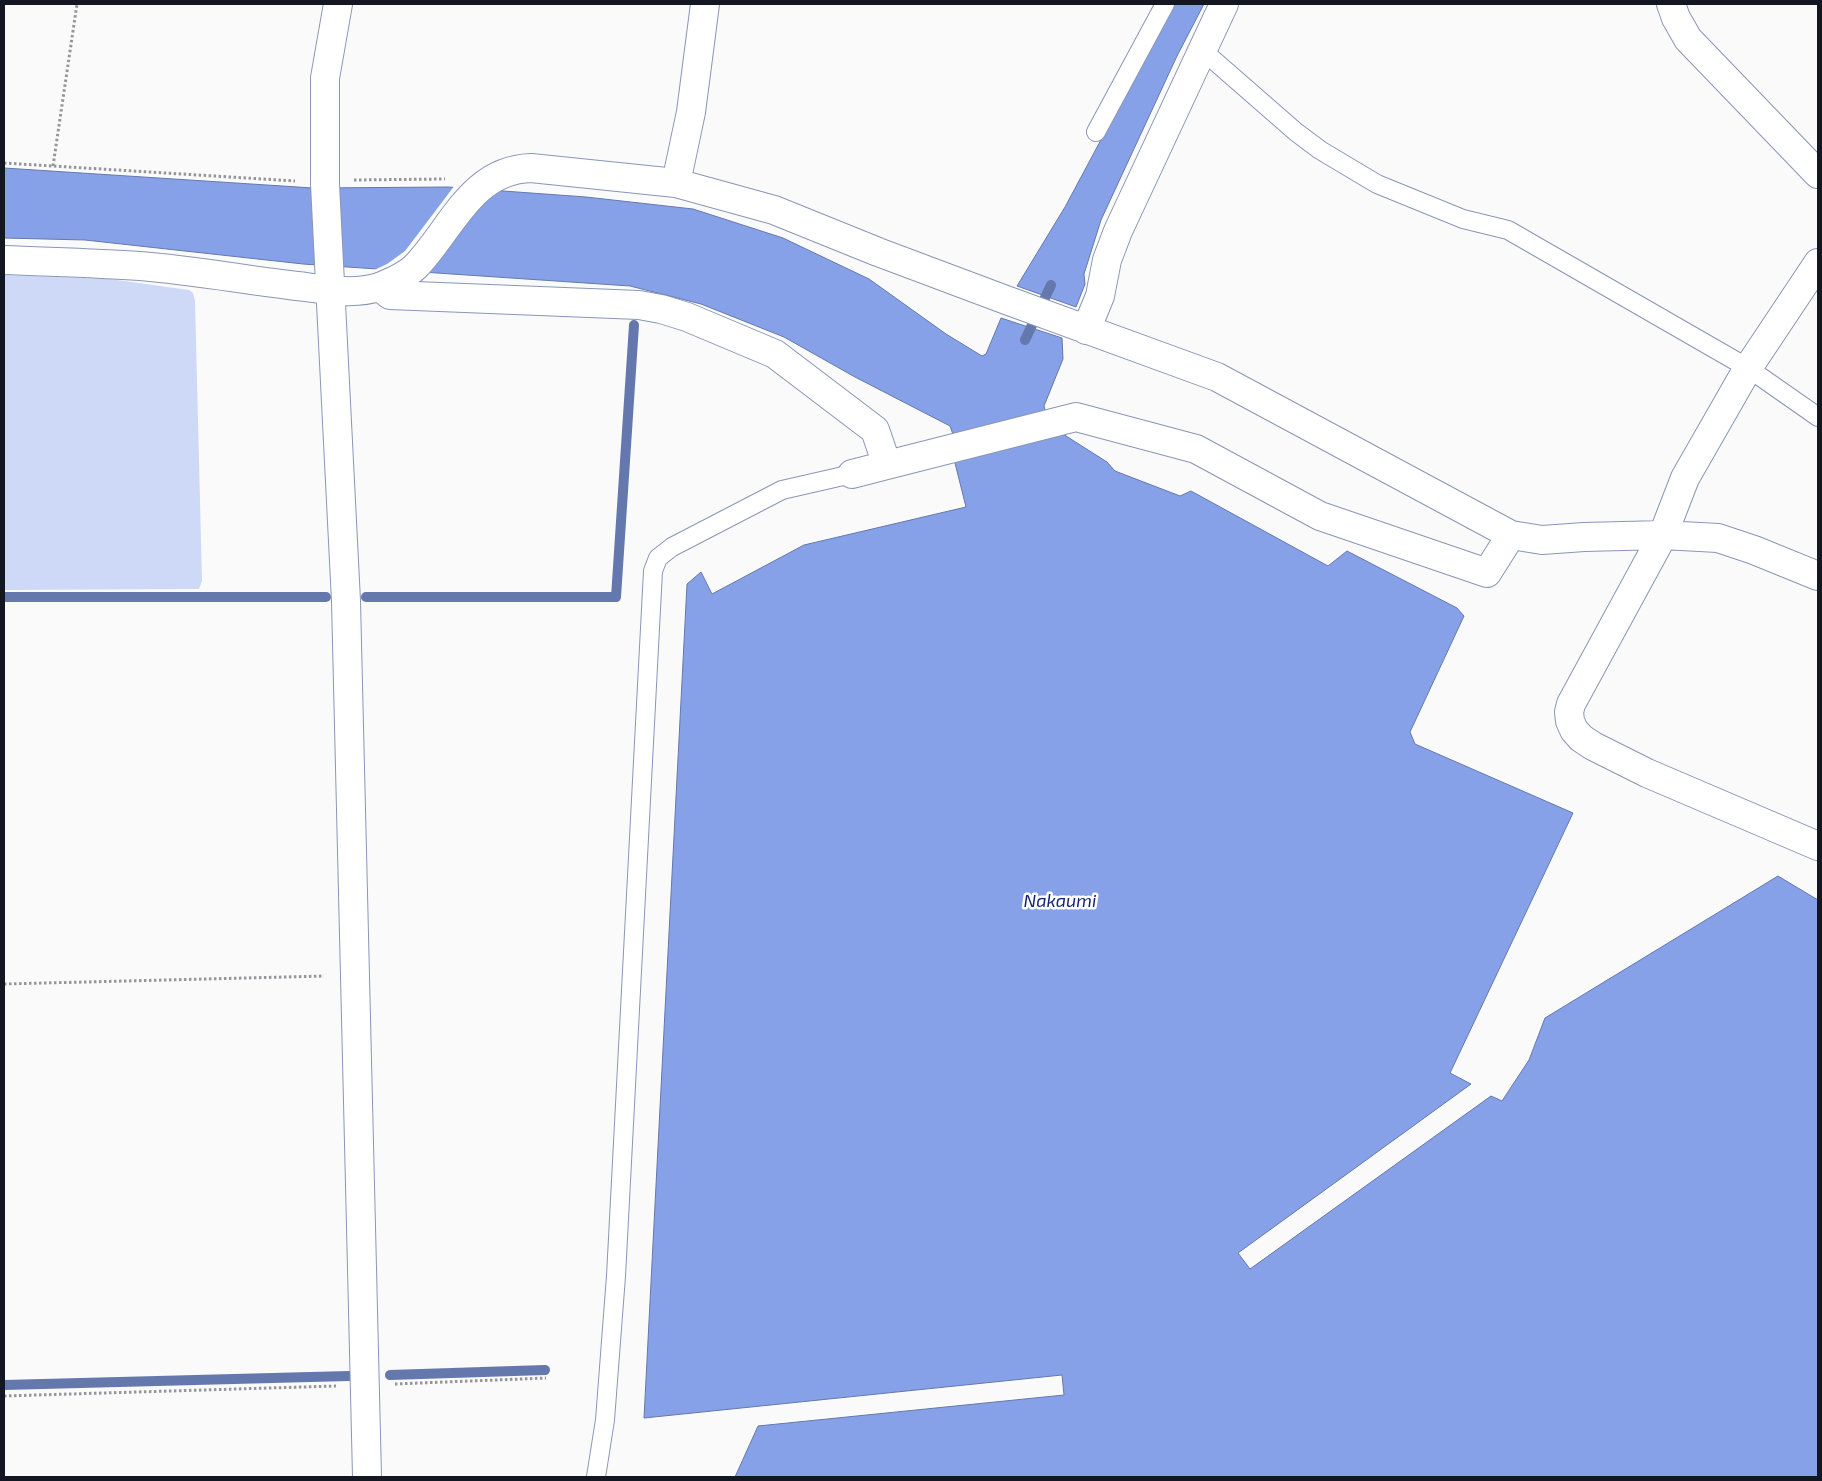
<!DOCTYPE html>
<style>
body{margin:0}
#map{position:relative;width:1822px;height:1481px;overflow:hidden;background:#fafafa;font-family:"Exo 2",sans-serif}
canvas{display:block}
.frame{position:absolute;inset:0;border:5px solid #121722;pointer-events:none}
</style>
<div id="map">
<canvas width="1822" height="1481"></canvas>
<div class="frame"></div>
</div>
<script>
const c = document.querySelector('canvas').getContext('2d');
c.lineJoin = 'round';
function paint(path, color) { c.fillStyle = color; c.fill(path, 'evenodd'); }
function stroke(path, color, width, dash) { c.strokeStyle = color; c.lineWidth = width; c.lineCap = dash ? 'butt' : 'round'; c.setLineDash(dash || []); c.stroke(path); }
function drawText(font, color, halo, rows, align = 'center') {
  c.font = font + ' "Exo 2",sans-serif'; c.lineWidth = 5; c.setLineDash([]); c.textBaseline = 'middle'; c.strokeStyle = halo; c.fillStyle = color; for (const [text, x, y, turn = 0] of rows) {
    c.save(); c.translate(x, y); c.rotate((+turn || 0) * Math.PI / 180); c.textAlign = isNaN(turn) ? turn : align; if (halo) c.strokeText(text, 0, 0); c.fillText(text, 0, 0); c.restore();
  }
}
paint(new Path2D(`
 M 4,275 L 110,279 L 189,290 L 193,293 L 195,301 L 202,581 L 199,589 L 4,590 Z`), '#cdd9f6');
const water = new Path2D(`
 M 1174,4 L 1204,4 L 1177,56 L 1101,220 L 1084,274 L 1085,284 L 1076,307 L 1017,286 L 1065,207 Z
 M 4,168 L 313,188 L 448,187 L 586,197 L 693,209 L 783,238 L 869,279 L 946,334 L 982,356 L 986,354 L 1001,318 L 1062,338 L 1063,359 L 1044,406 L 1048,420 L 956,443 L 950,426 L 855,377 L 784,337 L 701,304 L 630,286 L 303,264 L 85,240 L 4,238 Z
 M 1055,429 L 1107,462 L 1115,471 L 1180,496 L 1191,491 L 1328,566 L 1347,551 L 1457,608 L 1464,616 L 1410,732 L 1415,744 L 1573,813 L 1450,1073 L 1471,1084 L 1238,1253 L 1250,1269 L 1491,1096 L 1502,1101 L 1529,1060 L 1545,1018 L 1778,876 L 1818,900 L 1818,1477 L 735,1477 L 758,1426 L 1064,1395 L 1062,1375 L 644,1418 L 687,584 L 701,572 L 712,594 L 804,545 L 966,507 L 953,455 Z`);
paint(water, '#87a1e8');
stroke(water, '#6478ad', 1);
paint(new Path2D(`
 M 455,185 L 505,188 L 478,207 L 426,274 L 372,271 L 387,264 L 405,251 Z`), '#fafafa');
stroke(new Path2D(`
 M 1025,340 L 1051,285
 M 4,597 L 326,597
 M 366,597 L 616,597 L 634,325
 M 390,1375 L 545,1370
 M 4,1385 L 349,1376`), '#6478ad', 10);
const lane = new Path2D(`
 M 1202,50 L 1296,132 L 1320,150 L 1377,184 L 1463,219 L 1508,230 L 1748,368 L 1818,417
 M 1096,132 L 1165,4
 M 596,1477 L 605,1420 L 616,1276 L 653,571 L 658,558 L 672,547 L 782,490 L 852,474`);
const street = new Path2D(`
 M 338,4 L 325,78 L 325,184 L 346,601 L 367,1477
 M 1671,4 L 1676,18 L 1688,39 L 1818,174
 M 676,183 L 691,112 L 705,4
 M 4,260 C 49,262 94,263 140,266 C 190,270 240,279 289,285 C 318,288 351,296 379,287 C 392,282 409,274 418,264 C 453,226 472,170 531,168 L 676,183 L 774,210 L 878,252 L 1006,300 L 1217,377 L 1511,535 L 1542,540 L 1584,537 L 1663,535 L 1718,538 L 1754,550 L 1818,576
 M 1818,263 L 1748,368 L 1685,478 L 1663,535 L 1571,704 L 1569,712 L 1570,721 L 1574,730 L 1581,738 L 1593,746 L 1647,773 L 1818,846
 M 380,287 L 390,295 L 639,305 L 661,309 L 687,317 L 775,354 L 875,430 L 887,465 L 1076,417 L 1196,449 L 1320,516 L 1487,573 L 1511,535
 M 1086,330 L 1100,296 L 1107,260 L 1118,231 L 1224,4
 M 852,474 L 887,465`);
stroke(lane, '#8996b5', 20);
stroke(street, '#8996b5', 30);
stroke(new Path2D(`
 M 4,163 L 295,181
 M 53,166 L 77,4
 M 354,180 L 445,179
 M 4,984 L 324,976
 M 395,1384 L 546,1378
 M 4,1396 L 336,1386`), '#94969b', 3, [2.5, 2.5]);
stroke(lane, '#fff', 18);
stroke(street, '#fff', 28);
drawText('italic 18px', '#152575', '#fff', [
 ["Nakaumi",1060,901]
]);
</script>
